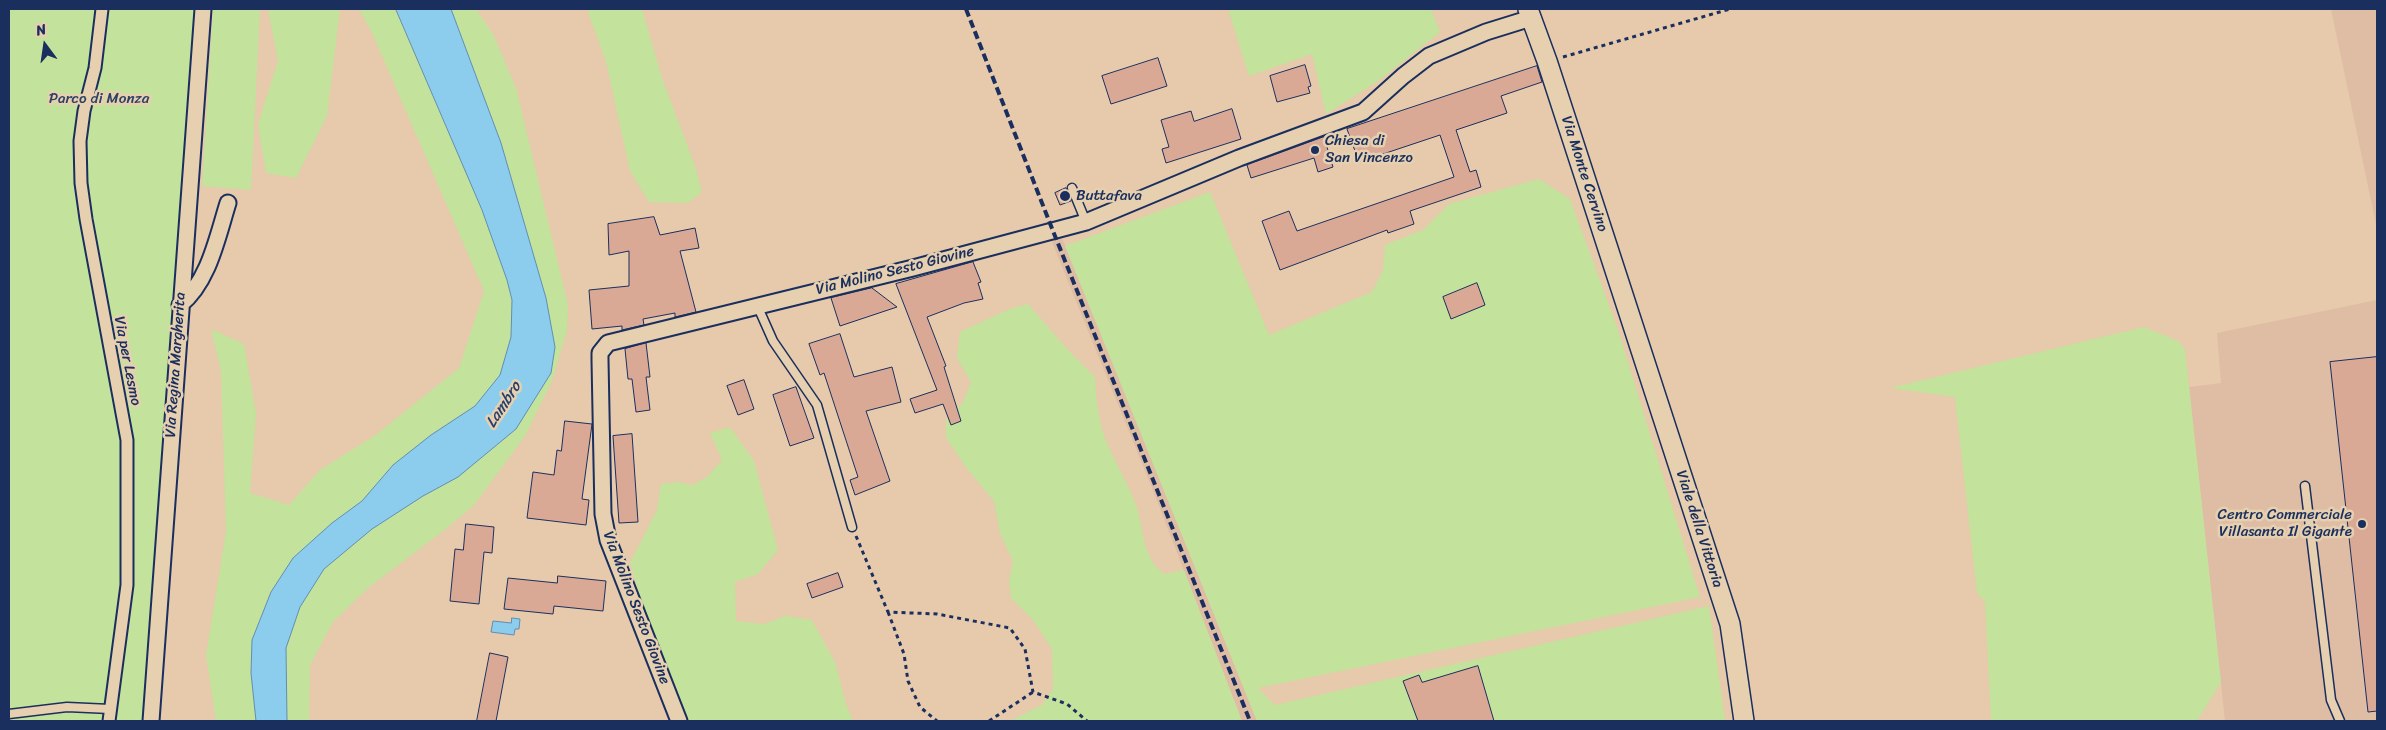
<!DOCTYPE html>
<style>
body{margin:0}
#map{position:relative;width:2386px;height:730px;overflow:hidden;background:#e6caab;font-family:Sriracha,sans-serif}
canvas{display:block}
.frame{position:absolute;inset:0;border:10px solid #1b2f5e;pointer-events:none}
.north{position:absolute;left:20px;top:20px;width:50px;height:50px;-webkit-text-stroke:4px #e6d0af;paint-order:stroke;rotate:346deg;font-size:14px;font-weight:700;line-height:20px;text-align:center;color:#1b2f5e}
.north::after{content:'';display:block;margin:auto;width:18px;height:22px;background:#1b2f5e;clip-path:polygon(50% 0,100% 100%,50% 72%,0 100%)}
</style>
<div id="map">
<canvas width="2386" height="730"></canvas>
<div class="frame"></div>
<div class="north">N</div>
</div>
<script>
const c = document.querySelector('canvas').getContext('2d');
c.lineJoin = 'round';
function paint(path, color) { c.fillStyle = color; c.fill(path, 'evenodd'); }
function stroke(path, color, width, dash) { c.strokeStyle = color; c.lineWidth = width; c.lineCap = dash ? 'butt' : 'round'; c.setLineDash(dash || []); c.stroke(path); }
function drawText(font, color, halo, rows, align = 'center') {
  c.font = font + ' Sriracha,sans-serif'; c.lineWidth = 5; c.setLineDash([]); c.textBaseline = 'middle'; c.strokeStyle = halo; c.fillStyle = color; for (const [text, x, y, turn = 0] of rows) {
    c.save(); c.translate(x, y); c.rotate((+turn || 0) * Math.PI / 180); c.textAlign = isNaN(turn) ? turn : align; if (halo) c.strokeText(text, 0, 0); c.fillText(text, 0, 0); c.restore();
  }
}
paint(new Path2D(`
 M 2331,9 L 2377,9 L 2377,229 L 2368,186 Z
 M 1062,238 L 1112,359 L 1257,721 L 1242,721 L 1154,493 L 1052,242 Z
 M 2377,300 L 2377,721 L 2225,721 L 2189,387 L 2221,383 L 2217,333 Z`), '#debda4');
paint(new Path2D(`
 M 9,9 L 196,9 L 142,721 L 9,721 Z
 M 213,9 L 260,9 L 251,190 L 202,186 Z
 M 268,9 L 340,9 L 327,116 L 296,178 L 266,173 L 258,124 L 278,61 Z
 M 359,9 L 396,9 L 482,210 L 507,280 L 512,300 L 511,337 L 500,375 L 475,406 L 431,435 L 393,465 L 362,501 L 332,523 L 293,558 L 271,592 L 252,640 L 251,673 L 256,721 L 216,721 L 206,655 L 226,531 L 221,371 L 211,329 L 244,344 L 256,413 L 250,493 L 289,505 L 320,470 L 377,434 L 459,368 L 484,291 L 372,33 Z
 M 451,9 L 476,9 L 493,34 L 516,88 L 568,305 L 567,330 L 552,381 L 525,436 L 474,505 L 442,532 L 368,588 L 333,622 L 310,665 L 309,721 L 287,721 L 286,649 L 300,607 L 324,569 L 372,529 L 423,496 L 458,477 L 516,429 L 551,373 L 555,347 L 546,298 L 501,143 Z
 M 587,9 L 642,9 L 662,78 L 695,166 L 702,192 L 688,203 L 649,202 L 630,171 L 606,62 Z
 M 1228,9 L 1431,9 L 1440,32 L 1378,81 L 1326,114 L 1312,54 L 1249,76 Z
 M 1539,179 L 1570,199 L 1618,330 L 1700,597 L 1258,688 L 1275,705 L 1709,606 L 1725,721 L 1257,721 L 1065,246 L 1210,192 L 1269,335 L 1372,292 L 1383,270 L 1385,245 L 1423,230 L 1449,204 Z
 M 1028,304 L 1069,351 L 1095,377 C 1096,399 1098,420 1106,441 C 1116,464 1129,485 1137,508 C 1144,531 1142,559 1165,574 L 1184,570 L 1242,721 L 1010,721 L 1042,705 L 1053,689 L 1052,649 L 1033,620 L 1011,598 L 1009,581 L 1013,561 L 1000,533 L 994,501 L 968,470 L 946,438 L 946,421 L 963,402 L 971,382 L 957,358 L 960,332 L 1010,309 Z
 M 2144,327 L 2178,341 L 2185,349 L 2221,682 L 2197,721 L 1991,721 L 1985,602 L 1977,593 L 1955,397 L 1890,388 Z
 M 730,427 L 754,461 L 778,550 L 758,574 L 735,582 L 736,621 L 764,624 L 786,616 L 812,620 L 835,662 L 846,704 L 853,721 L 687,721 L 653,639 L 630,563 L 657,510 L 661,484 L 678,482 L 692,485 L 707,477 L 722,460 L 710,433 Z`), '#c3e29b');
const water = new Path2D(`
 M 396,9 L 451,9 L 501,143 L 546,298 L 555,347 L 551,373 L 516,429 L 458,477 L 423,496 L 372,529 L 324,569 L 300,607 L 286,648 L 287,721 L 256,721 L 251,673 L 252,640 L 271,592 L 293,558 L 332,523 L 362,501 L 393,465 L 431,435 L 475,406 L 500,375 L 511,337 L 512,300 L 507,280 L 482,210 Z
 M 512,618 L 520,619 L 519,629 L 515,629 L 514,635 L 491,632 L 493,621 L 511,623 Z`);
paint(water, '#8ccdee');
stroke(water, '#5f8eb4', 1);
const building = new Path2D(`
 M 1158,58 L 1167,86 L 1111,104 L 1102,76 Z
 M 1305,65 L 1311,86 L 1308,87 L 1310,93 L 1277,102 L 1270,76 Z
 M 1537,66 L 1542,82 L 1501,96 L 1507,113 L 1456,130 L 1470,172 L 1476,170 L 1481,187 L 1410,211 L 1414,224 L 1388,233 L 1387,230 L 1280,270 L 1262,221 L 1289,211 L 1297,231 L 1454,177 L 1440,135 L 1359,162 L 1347,129 Z
 M 1232,109 L 1241,139 L 1166,163 L 1162,149 L 1169,147 L 1161,120 L 1191,111 L 1194,121 Z
 M 1324,137 L 1333,167 L 1318,172 L 1314,158 L 1251,178 L 1247,165 Z
 M 1066,188 L 1071,201 L 1060,205 L 1055,193 Z
 M 654,217 L 660,235 L 695,228 L 699,248 L 680,251 L 696,312 L 675,317 L 675,313 L 643,319 L 644,325 L 622,330 L 622,326 L 592,329 L 589,290 L 629,286 L 629,251 L 609,255 L 608,224 Z
 M 973,262 L 981,282 L 978,283 L 983,299 L 964,303 L 927,317 L 946,366 L 944,367 L 961,421 L 951,425 L 943,404 L 915,413 L 910,399 L 937,390 L 896,284 Z
 M 1477,283 L 1485,305 L 1451,319 L 1443,297 Z
 M 872,288 L 897,307 L 840,326 L 831,298 Z
 M 840,334 L 854,377 L 892,367 L 901,402 L 866,411 L 890,481 L 855,495 L 850,480 L 858,477 L 824,373 L 820,375 L 809,344 Z
 M 646,343 L 650,377 L 646,377 L 650,410 L 636,412 L 632,379 L 628,379 L 625,349 Z
 M 2377,357 L 2377,711 L 2368,712 L 2330,362 Z
 M 744,380 L 754,409 L 738,415 L 727,386 Z
 M 796,387 L 814,438 L 790,446 L 773,395 Z
 M 565,421 L 592,424 L 582,499 L 589,500 L 586,525 L 527,518 L 533,472 L 554,475 L 557,450 L 561,451 Z
 M 632,434 L 638,522 L 619,523 L 613,436 Z
 M 466,524 L 494,527 L 492,553 L 484,552 L 479,604 L 450,601 L 455,549 L 463,550 Z
 M 838,573 L 843,587 L 812,598 L 807,584 Z
 M 558,576 L 606,581 L 603,611 L 554,606 L 553,614 L 504,609 L 508,578 L 557,583 Z
 M 490,653 L 508,657 L 496,721 L 477,721 Z
 M 1478,666 L 1494,721 L 1418,721 L 1403,681 L 1419,675 L 1422,682 Z`);
paint(building, '#daa996');
stroke(building, '#1b2f5e', 1);
const service = new Path2D(`
 M 1072,188 L 1086,222
 M 757,305 L 773,341 L 817,405 L 852,527
 M 2305,486 L 2331,700 L 2340,721
 M 9,714 L 67,707 L 110,709`);
const pedestrian = new Path2D(`
 M 102,9 L 95,68 L 84,111 L 80,141 L 81,183 L 86,219 L 127,440 L 127,585 L 109,721`);
const minor = new Path2D(`
 M 180,305 C 209,281 217,238 228,203
 M 151,721 L 203,9
 M 679,721 L 608,540 L 603,514 L 600,360 L 600,353 L 608,343 L 913,268 L 1086,222 L 1239,158 L 1363,112 L 1403,76 L 1429,56 L 1486,32 L 1531,18`);
const tertiary = new Path2D(`
 M 1528,9 L 1547,61 L 1730,624 L 1744,721`);
stroke(service, '#1b2f5e', 11);
stroke(pedestrian, '#1b2f5e', 15);
stroke(minor, '#1b2f5e', 19);
stroke(tertiary, '#1b2f5e', 22);
stroke(new Path2D(`
 M 1563,57 L 1730,9
 M 856,536 L 888,612 L 937,614 L 1010,628 L 1025,649 L 1033,692 L 1067,704 L 1087,721
 M 888,612 L 904,654 L 908,681 L 920,707 L 937,721
 M 989,721 L 1033,692`), '#1b2f5e', 3, [4, 4]);
stroke(service, '#e6d0af', 8);
stroke(pedestrian, '#e6d0af', 11);
stroke(minor, '#e6d0af', 15);
stroke(tertiary, '#e6d0af', 19);
stroke(new Path2D(`
 M 966,9 L 1053,231 L 1250,721`), '#1b2f5e', 4, [8, 4]);
for (const [x, y, r, color] of [
 [1315,150,5,"#1b2f5e"],
 [1065,196,6,"#1b2f5e"],
 [2362,524,5,"#1b2f5e"]
]) { const dot = new Path2D(); dot.arc(x, y, r, 0, 2 * Math.PI); c.fillStyle = color; c.fill(dot); stroke(dot, '#e6d0af', 2); }
drawText('15px', '#2c4164', '#e6d0af', [
 ["Parco di Monza",99,99]
]);
drawText('15px', '#1b2f5e', '#e6d0af', [
 ["Chiesa di",1325,141],
 ["San Vincenzo",1325,158],
 ["Buttafava",1076,196],
 ["Centro Commerciale",2352,515,"right"],
 ["Villasanta Il Gigante",2352,532,"right"]
], 'left');
drawText('15px', '#1b2f5e', '#e6d0af', [
 ["Via Monte Cervino",1584,174,72],
 ["Via Molino Sesto Giovine",895,271,-14],
 ["Via per Lesmo",127,361,79],
 ["Via Regina Margherita",176,365,-86],
 ["Viale della Vittoria",1699,529,72],
 ["Via Molino Sesto Giovine",636,608,69]
]);
drawText('italic 16px', '#263f6c', '#e6d0af', [
 ["Lambro",504,405,-57]
]);
</script>
